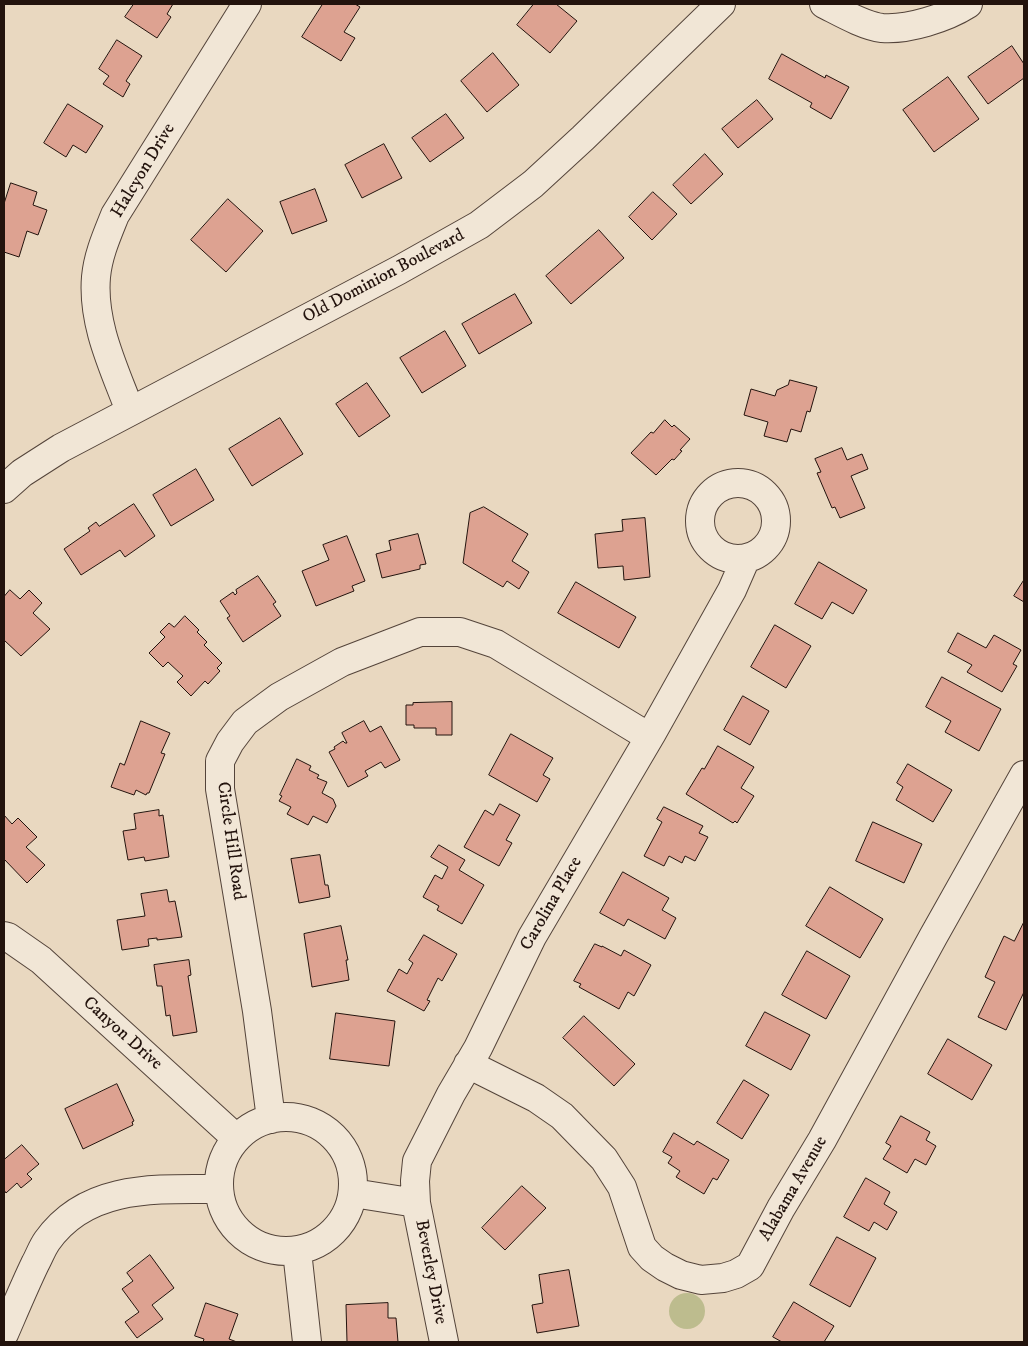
<!DOCTYPE html>
<style>
body{margin:0}
#map{position:relative;width:1028px;height:1346px;overflow:hidden;background:#e9d8c0;font-family:"IM FELL DW Pica",serif}
canvas{display:block}
.frame{position:absolute;inset:0;border:5px solid #23130d;pointer-events:none}
</style>
<div id="map">
<canvas width="1028" height="1346"></canvas>
<div class="frame"></div>
</div>
<script>
const c = document.querySelector('canvas').getContext('2d');
c.lineJoin = 'round';
function paint(path, color) { c.fillStyle = color; c.fill(path, 'evenodd'); }
function stroke(path, color, width, dash) { c.strokeStyle = color; c.lineWidth = width; c.lineCap = dash ? 'butt' : 'round'; c.setLineDash(dash || []); c.stroke(path); }
function drawText(font, color, halo, rows, align = 'center') {
  c.font = font + ' "IM FELL DW Pica",serif'; c.lineWidth = 4; c.setLineDash([]); c.textBaseline = 'middle'; c.strokeStyle = halo; c.fillStyle = color; for (const [text, x, y, turn = 0] of rows) {
    c.save(); c.translate(x, y); c.rotate((+turn || 0) * Math.PI / 180); c.textAlign = isNaN(turn) ? turn : align; if (halo) c.strokeText(text, 0, 0); c.fillText(text, 0, 0); c.restore();
  }
}
paint(new Path2D(`
 M669 1311a18 18 0 1 1 36 0a18 18 0 1 1-36 0Z`), '#bdbc8e');
const building = new Path2D(`
 M 134,4 L 173,4 L 167,14 L 171,17 L 157,38 L 125,17 Z
 M 323,4 L 355,4 L 360,7 L 344,32 L 355,38 L 341,61 L 302,37 Z
 M 534,4 L 556,4 L 577,21 L 550,53 L 517,25 Z
 M 117,40 L 142,56 L 126,81 L 130,84 L 123,97 L 103,84 L 109,76 L 99,69 Z
 M 1012,46 L 1024,64 L 1024,78 L 988,104 L 968,77 Z
 M 493,53 L 519,85 L 487,112 L 461,81 Z
 M 782,54 L 825,78 L 826,75 L 849,87 L 831,119 L 810,107 L 812,103 L 769,79 Z
 M 948,77 L 979,119 L 934,152 L 903,110 Z
 M 757,100 L 773,119 L 738,148 L 722,129 Z
 M 68,104 L 103,126 L 86,153 L 73,145 L 66,157 L 44,143 Z
 M 446,114 L 464,138 L 430,162 L 412,138 Z
 M 384,144 L 402,178 L 362,198 L 345,165 Z
 M 705,154 L 723,174 L 691,204 L 673,185 Z
 M 11,183 L 37,192 L 33,205 L 47,210 L 38,235 L 27,231 L 19,257 L 4,252 L 4,204 Z
 M 315,189 L 327,221 L 292,234 L 280,202 Z
 M 653,192 L 677,214 L 652,240 L 629,217 Z
 M 228,199 L 263,231 L 226,272 L 191,240 Z
 M 599,230 L 624,258 L 571,304 L 546,276 Z
 M 515,294 L 532,323 L 479,354 L 462,324 Z
 M 445,331 L 466,366 L 422,393 L 400,358 Z
 M 790,380 L 817,387 L 810,412 L 807,411 L 801,432 L 791,429 L 787,442 L 764,436 L 768,422 L 744,415 L 751,389 L 775,396 L 777,390 L 788,385 Z
 M 367,383 L 390,416 L 359,437 L 336,404 Z
 M 280,418 L 303,454 L 252,486 L 229,449 Z
 M 665,420 L 672,427 L 674,425 L 690,439 L 680,450 L 682,451 L 674,460 L 672,459 L 656,475 L 631,453 L 651,432 L 653,433 Z
 M 842,448 L 847,460 L 862,454 L 868,469 L 851,476 L 865,508 L 840,518 L 835,507 L 832,508 L 817,473 L 821,472 L 815,459 Z
 M 196,469 L 214,500 L 171,526 L 153,495 Z
 M 134,504 L 155,536 L 125,557 L 120,550 L 81,575 L 64,549 L 90,531 L 88,528 L 96,522 L 99,526 Z
 M 484,507 L 528,534 L 512,561 L 529,572 L 519,589 L 507,581 L 503,587 L 463,563 L 470,513 Z
 M 645,518 L 650,577 L 624,580 L 623,566 L 598,568 L 595,534 L 623,531 L 622,520 Z
 M 418,534 L 426,564 L 420,565 L 420,569 L 382,578 L 376,554 L 391,550 L 389,541 Z
 M 347,536 L 365,581 L 352,586 L 354,591 L 316,606 L 302,571 L 329,560 L 323,545 Z
 M 819,562 L 867,590 L 853,614 L 832,602 L 822,619 L 795,604 Z
 M 258,576 L 276,602 L 273,604 L 281,616 L 243,642 L 227,618 L 230,616 L 220,601 L 233,592 L 235,595 L 237,593 L 236,590 Z
 M 1024,580 L 1024,602 L 1014,596 Z
 M 576,582 L 636,617 L 619,648 L 558,613 Z
 M 10,590 L 20,599 L 29,590 L 42,603 L 33,613 L 50,629 L 21,656 L 4,640 L 4,597 Z
 M 185,616 L 199,630 L 197,632 L 207,642 L 204,645 L 222,663 L 217,668 L 220,671 L 208,684 L 205,681 L 191,696 L 177,682 L 183,676 L 168,662 L 163,667 L 149,653 L 165,637 L 160,632 L 169,623 L 174,627 Z
 M 775,625 L 811,646 L 786,688 L 751,667 Z
 M 958,633 L 986,648 L 994,635 L 1021,650 L 1013,664 L 1017,666 L 1002,692 L 967,672 L 972,665 L 948,652 Z
 M 942,677 L 1001,709 L 979,751 L 945,732 L 951,721 L 926,707 Z
 M 743,696 L 769,711 L 750,745 L 724,730 Z
 M 452,702 L 452,735 L 436,735 L 436,728 L 414,728 L 414,725 L 406,725 L 406,705 L 413,705 L 413,703 Z
 M 141,721 L 170,733 L 161,753 L 165,754 L 149,793 L 147,793 L 146,795 L 136,790 L 134,795 L 111,787 L 120,763 L 124,765 Z
 M 364,721 L 370,732 L 381,726 L 400,760 L 385,768 L 381,762 L 365,771 L 368,776 L 348,787 L 329,752 L 335,749 L 334,747 L 343,741 L 345,743 L 347,743 L 342,733 Z
 M 511,734 L 553,758 L 543,775 L 550,779 L 537,802 L 489,775 Z
 M 718,746 L 754,767 L 741,788 L 754,796 L 737,823 L 735,821 L 733,823 L 686,794 L 702,768 L 704,769 Z
 M 297,759 L 311,766 L 309,770 L 319,775 L 317,778 L 327,782 L 322,793 L 333,799 L 336,806 L 327,823 L 313,816 L 308,825 L 287,814 L 291,807 L 279,801 L 282,796 L 280,795 Z
 M 908,764 L 952,790 L 933,822 L 896,800 L 903,787 L 897,783 Z
 M 500,804 L 520,815 L 506,840 L 512,843 L 499,866 L 464,847 L 485,810 L 493,815 Z
 M 664,807 L 703,826 L 699,833 L 708,837 L 695,861 L 685,856 L 682,863 L 669,856 L 664,866 L 644,856 L 662,822 L 657,819 Z
 M 159,810 L 159,816 L 163,815 L 169,857 L 145,861 L 144,857 L 128,860 L 123,831 L 136,829 L 134,814 Z
 M 4,815 L 12,824 L 18,818 L 37,837 L 26,847 L 45,865 L 27,883 L 4,859 Z
 M 873,822 L 922,844 L 904,883 L 856,861 Z
 M 439,845 L 465,860 L 459,870 L 484,885 L 462,924 L 437,910 L 439,906 L 423,897 L 435,875 L 442,879 L 448,867 L 431,857 Z
 M 320,855 L 325,885 L 328,885 L 330,897 L 299,903 L 291,859 Z
 M 623,872 L 669,898 L 662,910 L 676,918 L 665,939 L 628,919 L 624,926 L 600,913 Z
 M 830,887 L 883,919 L 860,958 L 806,926 Z
 M 167,890 L 169,902 L 175,901 L 182,937 L 157,940 L 157,938 L 148,939 L 149,946 L 122,950 L 117,920 L 145,916 L 141,894 Z
 M 1024,922 L 1024,992 L 1006,1030 L 978,1017 L 995,982 L 985,977 L 1004,936 L 1014,941 Z
 M 341,926 L 348,960 L 346,960 L 349,980 L 312,987 L 304,934 Z
 M 424,935 L 457,954 L 442,981 L 438,978 L 427,1000 L 430,1001 L 424,1011 L 387,991 L 399,969 L 407,974 L 413,963 L 409,960 Z
 M 595,944 L 602,947 L 602,946 L 621,956 L 624,950 L 651,965 L 634,996 L 628,992 L 619,1009 L 579,987 L 581,984 L 574,981 Z
 M 807,951 L 850,976 L 826,1019 L 782,995 Z
 M 189,960 L 191,975 L 188,976 L 197,1032 L 173,1036 L 170,1015 L 166,1016 L 162,986 L 157,986 L 154,965 Z
 M 765,1012 L 810,1035 L 791,1070 L 746,1046 Z
 M 336,1013 L 395,1021 L 389,1066 L 330,1059 Z
 M 584,1016 L 635,1064 L 614,1086 L 563,1038 Z
 M 948,1039 L 992,1065 L 972,1100 L 928,1074 Z
 M 744,1080 L 769,1095 L 742,1139 L 717,1123 Z
 M 117,1084 L 134,1121 L 132,1122 L 133,1125 L 83,1149 L 65,1109 Z
 M 901,1116 L 930,1132 L 926,1140 L 936,1146 L 926,1165 L 915,1159 L 907,1173 L 883,1159 L 891,1146 L 886,1143 Z
 M 674,1133 L 694,1145 L 697,1141 L 729,1160 L 717,1180 L 713,1178 L 704,1194 L 676,1177 L 680,1171 L 668,1163 L 672,1157 L 663,1152 Z
 M 22,1145 L 39,1164 L 27,1174 L 32,1179 L 21,1188 L 17,1183 L 6,1193 L 4,1190 L 4,1160 Z
 M 866,1178 L 890,1192 L 884,1204 L 897,1212 L 887,1230 L 874,1222 L 869,1231 L 844,1217 Z
 M 522,1186 L 546,1208 L 505,1250 L 482,1228 Z
 M 837,1237 L 876,1258 L 850,1307 L 810,1285 Z
 M 150,1255 L 174,1288 L 152,1305 L 163,1319 L 137,1338 L 125,1322 L 139,1312 L 122,1289 L 133,1281 L 127,1273 Z
 M 569,1270 L 579,1326 L 537,1333 L 532,1305 L 543,1303 L 539,1275 Z
 M 794,1302 L 834,1326 L 824,1342 L 782,1342 L 773,1337 Z
 M 206,1303 L 238,1314 L 229,1339 L 237,1342 L 203,1342 L 204,1339 L 195,1336 Z
 M 388,1303 L 388,1318 L 396,1318 L 398,1342 L 347,1342 L 346,1305 Z`);
paint(building, '#dda291');
stroke(building, '#23130d', 1);
const minor = new Path2D(`
 M 824,4 C 840,12 864,26 882,28 C 908,30 946,18 968,4
 M 130,411 C 114,368 92,324 96,277 C 98,255 107,235 115,215 L 247,4
 M700 521a38 38 0 1 1 76 0a38 38 0 1 1-76 0Z
 M 4,489 L 22,473 L 61,448 L 399,270 L 479,225 L 533,184 L 583,138 L 721,4
 M 4,936 L 8,937 L 41,960 L 236,1138
 M 468,1064 L 536,1098 L 562,1116 L 604,1159 L 622,1187 L 642,1247 L 652,1258 L 665,1267 L 681,1275 L 701,1280 L 723,1278 L 736,1274 L 750,1266 L 781,1208 L 822,1140 L 933,937 L 1024,775
 M219 1184a67 67 0 1 1 134 0a67 67 0 1 1-134 0Z
 M 271,1119 L 257,1011 L 220,789 L 220,761 L 230,742 L 245,722 L 279,697 L 342,662 L 420,632 L 460,632 L 496,644 L 649,737
 M 353,1193 L 416,1203
 M 297,1251 L 307,1342
 M 4,1334 C 14,1311 24,1287 35,1264 C 39,1257 42,1248 47,1241 C 87,1184 157,1189 218,1189
 M 444,1342 L 416,1203 L 415,1181 L 417,1161 L 451,1094 L 478,1048 L 532,937 L 652,733 L 732,590 L 746,558`);
stroke(minor, '#54443a', 30);
stroke(minor, '#f1e6d6', 28);
drawText('18px', '#23130d', '#f1e6d6', [
 ["Halcyon Drive",144,171,-59],
 ["Old Dominion Boulevard",384,277,-28],
 ["Circle Hill Road",230,841,82],
 ["Carolina Place",552,904,-60],
 ["Canyon Drive",122,1034,42],
 ["Alabama Avenue",794,1189,-60],
 ["Beverley Drive",430,1272,79]
]);
</script>
